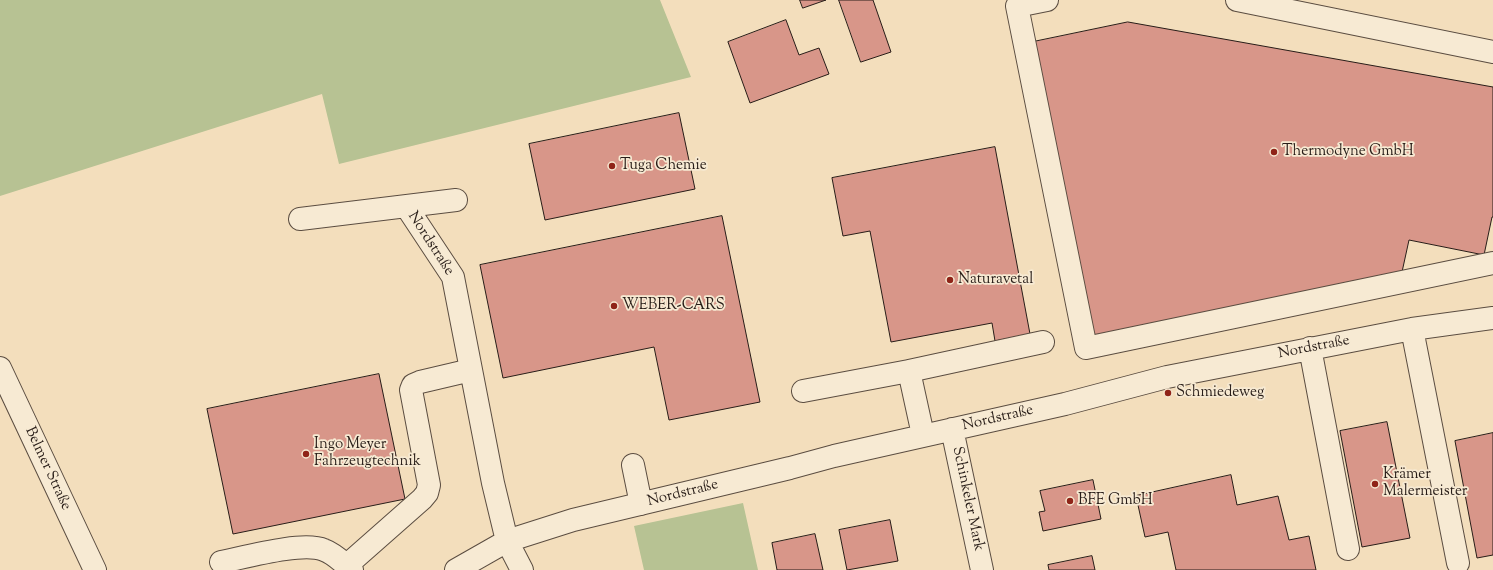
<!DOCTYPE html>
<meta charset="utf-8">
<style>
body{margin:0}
canvas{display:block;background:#f3debc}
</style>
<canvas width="1493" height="570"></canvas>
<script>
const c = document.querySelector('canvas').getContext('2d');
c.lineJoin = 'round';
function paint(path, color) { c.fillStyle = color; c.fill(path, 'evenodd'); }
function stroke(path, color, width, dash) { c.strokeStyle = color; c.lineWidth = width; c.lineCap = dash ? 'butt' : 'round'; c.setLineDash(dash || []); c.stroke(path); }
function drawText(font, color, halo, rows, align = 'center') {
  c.font = font + ' "Sorts Mill Goudy",serif'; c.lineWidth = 3.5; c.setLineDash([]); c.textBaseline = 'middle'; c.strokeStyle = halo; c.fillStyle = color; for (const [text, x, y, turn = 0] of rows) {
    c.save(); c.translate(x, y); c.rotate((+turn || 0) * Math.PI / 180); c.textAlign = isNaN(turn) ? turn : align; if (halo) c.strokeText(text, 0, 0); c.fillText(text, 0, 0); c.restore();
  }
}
paint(new Path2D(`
 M 0,0 L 660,0 L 691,77 L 339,164 L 322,94 L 0,196 Z
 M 743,503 L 758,570 L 644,570 L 634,526 Z`), '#b7c293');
const building = new Path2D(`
 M 800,0 L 826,0 L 803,8 Z
 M 839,0 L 873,0 L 891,52 L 861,62 Z
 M 786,20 L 799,55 L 819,48 L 829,74 L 750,103 L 728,42 Z
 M 1128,22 L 1493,87 L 1493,217 L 1492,217 L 1484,255 L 1409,240 L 1402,272 L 1093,337 L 1033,42 Z
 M 679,113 L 695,189 L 545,220 L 529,144 Z
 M 995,147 L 1030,334 L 995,341 L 992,323 L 891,342 L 870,231 L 843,236 L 832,178 Z
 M 722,216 L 760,402 L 669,420 L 654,347 L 503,378 L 480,265 Z
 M 379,374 L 405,499 L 233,534 L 207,409 Z
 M 1387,422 L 1410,538 L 1362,547 L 1340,431 Z
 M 1493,433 L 1493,555 L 1477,558 L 1455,441 Z
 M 1231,475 L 1237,505 L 1278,496 L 1289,540 L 1309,536 L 1316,570 L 1176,570 L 1168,532 L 1145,537 L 1136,496 Z
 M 1093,480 L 1101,519 L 1043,531 L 1039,512 L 1045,511 L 1040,491 Z
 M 890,520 L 898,561 L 847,570 L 839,530 Z
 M 815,534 L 823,570 L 777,570 L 772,543 Z
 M 1092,556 L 1095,570 L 1049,570 L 1048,565 Z`);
paint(building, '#d89689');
stroke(building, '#281d18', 1);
const minor = new Path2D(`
 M 1047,0 L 1017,6 L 1086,348 L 1493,263
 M 1237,0 L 1493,52
 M 406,206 L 453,277 L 493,483 L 507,541 L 522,570
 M 300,219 L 456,200
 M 1412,329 L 1458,563
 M 1310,348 L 1348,549
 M 0,368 L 95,570
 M 803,391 L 909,371
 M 952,429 L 982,570
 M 923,435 L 909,371 L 1043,342
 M 633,465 L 641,504
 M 221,562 C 246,557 303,541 324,550 C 335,554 343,563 352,570
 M 346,566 L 422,499 L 427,493 L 429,485 L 411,390 L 413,385 L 420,382 L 471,370
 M 456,570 L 507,541 L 573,520 L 790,468 L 834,456 L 1065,404 L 1167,377 L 1412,329 L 1493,318`);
stroke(minor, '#5b4d41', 24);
stroke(minor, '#f7ead3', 22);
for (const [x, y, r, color] of [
 [1274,152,4,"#8f2418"],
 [612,166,4,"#8f2418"],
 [950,280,4,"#8f2418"],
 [614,306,4,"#8f2418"],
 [1168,393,4,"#8f2418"],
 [306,454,4,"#8f2418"],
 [1375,484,4,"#8f2418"],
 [1070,501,4,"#8f2418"]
]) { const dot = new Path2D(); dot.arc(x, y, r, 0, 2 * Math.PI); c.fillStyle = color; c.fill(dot); stroke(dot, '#f7ead3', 1.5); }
drawText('15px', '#281d18', '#f7ead3', [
 ["Thermodyne GmbH",1282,152],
 ["Tuga Chemie",620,166],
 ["Naturavetal",958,280],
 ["WEBER-CARS",622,306],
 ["Schmiedeweg",1176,393],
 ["Ingo Meyer",314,445],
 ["Fahrzeugtechnik",314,462],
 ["Krämer",1383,475],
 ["Malermeister",1383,492],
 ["BFE GmbH",1078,501]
], 'left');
drawText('15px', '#281d18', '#f7ead3', [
 ["Nordstraße",430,244,57],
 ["Nordstraße",1314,348,-11],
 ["Nordstraße",998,419,-13],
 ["Belmer Straße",47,469,65],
 ["Nordstraße",683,494,-14],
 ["Schinkeler Mark",967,499,78]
]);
</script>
